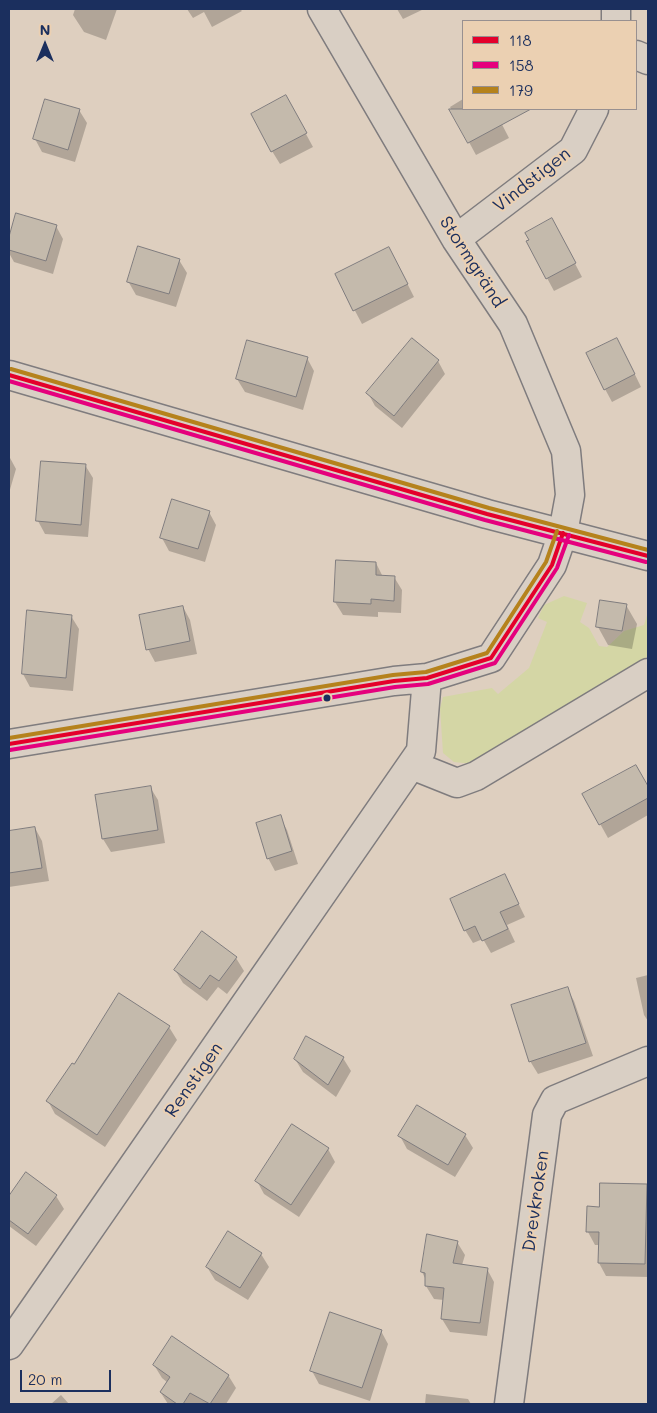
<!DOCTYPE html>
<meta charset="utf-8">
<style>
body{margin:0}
#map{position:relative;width:657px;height:1413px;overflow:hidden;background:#decfbf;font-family:Mali,sans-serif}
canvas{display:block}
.frame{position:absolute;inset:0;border:10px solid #1b2f5e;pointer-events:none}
.legend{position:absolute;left:462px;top:20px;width:175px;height:90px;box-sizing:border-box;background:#ebd0b2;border:1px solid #989090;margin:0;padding:6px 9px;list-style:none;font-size:15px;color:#1b2f5e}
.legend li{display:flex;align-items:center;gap:10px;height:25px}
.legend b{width:25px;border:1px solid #989090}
.north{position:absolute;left:20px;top:20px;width:50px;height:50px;-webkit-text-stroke:4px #ebd0b2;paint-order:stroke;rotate:0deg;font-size:14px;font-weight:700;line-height:20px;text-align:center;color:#1b2f5e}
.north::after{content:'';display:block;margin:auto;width:18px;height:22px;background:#1b2f5e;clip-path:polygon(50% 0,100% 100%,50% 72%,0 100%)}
.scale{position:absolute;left:20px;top:1370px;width:91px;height:22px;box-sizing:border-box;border:2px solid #1b2f5e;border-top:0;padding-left:6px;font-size:15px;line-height:18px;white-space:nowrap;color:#1b2f5e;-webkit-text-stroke:4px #ebd0b2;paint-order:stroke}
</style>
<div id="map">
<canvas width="657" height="1413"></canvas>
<div class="frame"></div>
<ul class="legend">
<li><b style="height:6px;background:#e4002b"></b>118</li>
<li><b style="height:6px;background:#e5007d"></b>158</li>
<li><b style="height:6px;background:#b5821c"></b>179</li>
</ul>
<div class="north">N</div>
<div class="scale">20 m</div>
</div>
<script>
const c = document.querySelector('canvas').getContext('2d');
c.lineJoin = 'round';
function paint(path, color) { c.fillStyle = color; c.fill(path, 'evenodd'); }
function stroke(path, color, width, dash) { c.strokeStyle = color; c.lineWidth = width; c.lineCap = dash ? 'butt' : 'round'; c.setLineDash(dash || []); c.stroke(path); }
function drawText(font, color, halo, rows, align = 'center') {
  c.font = font + ' Mali,sans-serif'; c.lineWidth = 4; c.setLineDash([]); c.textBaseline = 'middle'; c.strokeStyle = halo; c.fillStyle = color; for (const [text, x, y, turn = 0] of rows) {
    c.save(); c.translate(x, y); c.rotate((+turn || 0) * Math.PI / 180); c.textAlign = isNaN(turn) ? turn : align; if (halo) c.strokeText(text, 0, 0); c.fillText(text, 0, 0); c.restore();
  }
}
paint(new Path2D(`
 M 564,596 L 587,603 L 580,622 L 589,628 L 599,646 L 607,647 L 624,631 L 644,625 L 648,612 L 648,656 L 473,764 L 454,762 L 443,753 L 440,708 L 443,697 L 492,688 L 498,694 L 529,668 L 547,622 L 538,618 L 544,605 Z`), '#d4d6a5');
paint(new Path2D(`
 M 75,9 L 117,9 L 106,40 L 84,32 L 73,15 Z
 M 187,9 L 240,9 L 242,11 L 212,27 L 204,12 L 193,18 Z
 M 397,9 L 424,9 L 403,19 Z
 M 463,99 L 463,109 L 494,109 L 509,138 L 476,155 L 450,107 Z
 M 79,110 L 87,123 L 75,162 L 42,152 L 35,139 Z
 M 293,110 L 313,147 L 280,164 L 272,151 Z
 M 17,215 L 56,226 L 63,239 L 53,274 L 14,262 L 9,253 L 9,241 Z
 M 559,233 L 582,277 L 554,291 L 547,278 Z
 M 179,260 L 187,273 L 176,307 L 136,295 L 128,281 Z
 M 396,261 L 414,297 L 362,324 L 336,275 Z
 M 624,352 L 641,387 L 612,402 L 605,389 Z
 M 307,358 L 314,371 L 303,410 L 245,392 L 237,379 Z
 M 438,361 L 445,374 L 402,428 L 375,406 L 368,393 Z
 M 9,456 L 16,469 L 9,493 Z
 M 85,465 L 93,478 L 88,537 L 45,534 L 38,521 Z
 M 209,512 L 216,525 L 205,562 L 169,551 L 162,538 Z
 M 376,563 L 383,577 L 394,577 L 402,590 L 401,613 L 378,612 L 378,617 L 343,615 L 335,602 Z
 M 626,605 L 637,624 L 632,649 L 608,645 L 598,627 Z
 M 183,607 L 190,620 L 197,654 L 155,662 L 148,649 Z
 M 29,612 L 71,616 L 79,629 L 73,691 L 30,687 L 23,674 Z
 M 636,767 L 648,789 L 648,815 L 608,838 L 584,795 Z
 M 150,787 L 158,800 L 165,843 L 111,852 L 103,839 Z
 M 280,817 L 287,830 L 298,864 L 275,871 L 268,858 Z
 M 35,828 L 42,841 L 49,881 L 9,887 L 9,832 Z
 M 505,876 L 525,917 L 507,925 L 515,942 L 491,953 L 483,939 L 473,943 L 465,930 Z
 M 202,933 L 236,958 L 244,971 L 227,994 L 218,987 L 207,1001 L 183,983 L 175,970 Z
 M 648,975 L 648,1021 L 644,1015 L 636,978 Z
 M 567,988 L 574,1001 L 593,1056 L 538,1074 L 530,1061 Z
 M 169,1027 L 177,1040 L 105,1147 L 55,1114 L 48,1101 Z
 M 343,1058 L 351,1071 L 336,1097 L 303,1072 L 295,1059 Z
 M 465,1135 L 473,1148 L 455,1177 L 407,1149 L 400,1136 Z
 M 328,1149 L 335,1162 L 299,1217 L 264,1194 L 257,1181 Z
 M 27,1174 L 56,1196 L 64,1209 L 36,1246 L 9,1226 L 9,1198 Z
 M 646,1186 L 648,1189 L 648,1277 L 606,1276 L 599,1263 L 599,1245 L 595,1245 L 588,1232 L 600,1208 Z
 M 457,1242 L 465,1255 L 462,1265 L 487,1269 L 494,1282 L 487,1336 L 450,1332 L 442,1319 L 444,1300 L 434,1299 L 426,1286 L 426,1280 L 422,1272 Z
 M 261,1254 L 269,1267 L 248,1300 L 215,1280 L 207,1267 Z
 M 381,1331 L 388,1344 L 370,1401 L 319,1384 L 312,1371 Z
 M 154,1365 L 228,1375 L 236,1388 L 226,1404 L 168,1404 L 161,1393 L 168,1383 L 162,1378 Z
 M 426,1394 L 468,1399 L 471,1404 L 425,1404 Z
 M 61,1395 L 69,1404 L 51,1404 Z`), '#0003');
const building = new Path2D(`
 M 286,95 L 307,133 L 271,152 L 251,114 Z
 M 45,99 L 80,109 L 68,150 L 33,139 Z
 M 449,109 L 531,109 L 468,143 Z
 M 16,213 L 57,225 L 46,261 L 9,250 L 9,237 Z
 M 552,218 L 576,263 L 546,279 L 526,241 L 529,240 L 525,233 Z
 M 138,246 L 180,259 L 169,294 L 127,282 Z
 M 389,247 L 408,284 L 353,311 L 335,274 Z
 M 412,338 L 439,360 L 394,416 L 366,393 Z
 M 617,338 L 635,374 L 604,390 L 586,353 Z
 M 247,340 L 308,357 L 296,397 L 236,379 Z
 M 41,461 L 86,464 L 81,525 L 36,521 Z
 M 172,499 L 210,511 L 198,549 L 160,538 Z
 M 336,560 L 376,562 L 376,575 L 395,576 L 394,601 L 371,599 L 371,604 L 334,602 Z
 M 600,600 L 627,604 L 622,631 L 596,627 Z
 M 183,606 L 190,641 L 146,650 L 139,615 Z
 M 27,610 L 72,615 L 66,678 L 22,674 Z
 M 636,765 L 648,786 L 648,798 L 599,825 L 582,794 Z
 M 151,786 L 158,830 L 102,839 L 95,795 Z
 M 281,815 L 292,851 L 267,859 L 256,823 Z
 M 35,827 L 42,868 L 9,873 L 9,831 Z
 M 505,874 L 519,904 L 500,912 L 508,929 L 482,941 L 475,926 L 464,931 L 450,899 Z
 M 202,931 L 237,957 L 219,981 L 210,975 L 200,989 L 174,970 Z
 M 568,987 L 586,1043 L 529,1062 L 511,1005 Z
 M 119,993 L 170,1026 L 97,1135 L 46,1101 L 72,1063 L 74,1064 Z
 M 306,1036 L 344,1057 L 328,1085 L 294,1059 Z
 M 417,1105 L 466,1134 L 448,1165 L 398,1136 Z
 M 292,1124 L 329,1148 L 291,1205 L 255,1181 Z
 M 26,1172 L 57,1195 L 28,1234 L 9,1220 L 9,1196 Z
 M 600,1183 L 647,1184 L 645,1264 L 598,1263 L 599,1232 L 586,1232 L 587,1206 L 599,1207 Z
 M 228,1231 L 262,1253 L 240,1288 L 206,1267 Z
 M 427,1234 L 458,1241 L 453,1263 L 488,1268 L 480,1323 L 441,1319 L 444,1288 L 425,1286 L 425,1273 L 421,1272 Z
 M 330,1312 L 382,1330 L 362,1388 L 310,1371 Z
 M 172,1336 L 229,1375 L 210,1404 L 190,1393 L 183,1404 L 177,1404 L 160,1392 L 170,1377 L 153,1365 Z`);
paint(building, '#c4baac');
stroke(building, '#7f7c7e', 1);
const minor = new Path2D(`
 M 616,9 L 616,21
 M 636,55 L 648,60
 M 456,239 L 573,150 L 594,109
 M 9,375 L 487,514 L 648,556
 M 9,744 L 394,681 L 427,678 L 491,658 L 552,565 L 563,533 L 570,495 L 566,451 L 513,324 L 456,239 L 322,9
 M 412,765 L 457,783 L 476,776 L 648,673
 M 9,1345 L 421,751 L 427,678
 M 509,1404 L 547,1115 L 555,1100 L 648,1061`);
stroke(minor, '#7f7c7e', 31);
stroke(minor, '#d9cfc4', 28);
stroke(new Path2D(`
 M 9,375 L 487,514 L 648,556
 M 9,744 L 394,681 L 427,678 L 491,658 L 552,565 L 563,533`), '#e4002b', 4);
stroke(new Path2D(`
 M 9,381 L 485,520 L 646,562
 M 10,750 L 395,687 L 428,684 L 495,663 L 557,568 L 569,535`), '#e5007d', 4);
stroke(new Path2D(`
 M 11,369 L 489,508 L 648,550
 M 9,738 L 393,675 L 426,672 L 487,653 L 546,562 L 557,531`), '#b5821c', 4);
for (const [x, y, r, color] of [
 [327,698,4.5,"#1b2f5e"]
]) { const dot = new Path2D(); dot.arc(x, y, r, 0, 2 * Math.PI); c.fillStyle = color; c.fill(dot); stroke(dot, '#ebd0b2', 2); }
drawText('18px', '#1b2f5e', '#ebd0b2', [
 ["Vindstigen",532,180,-38],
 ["Stormgränd",472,262,57],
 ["Renstigen",194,1080,-55],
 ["Drevkroken",536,1201,-82]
]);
</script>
